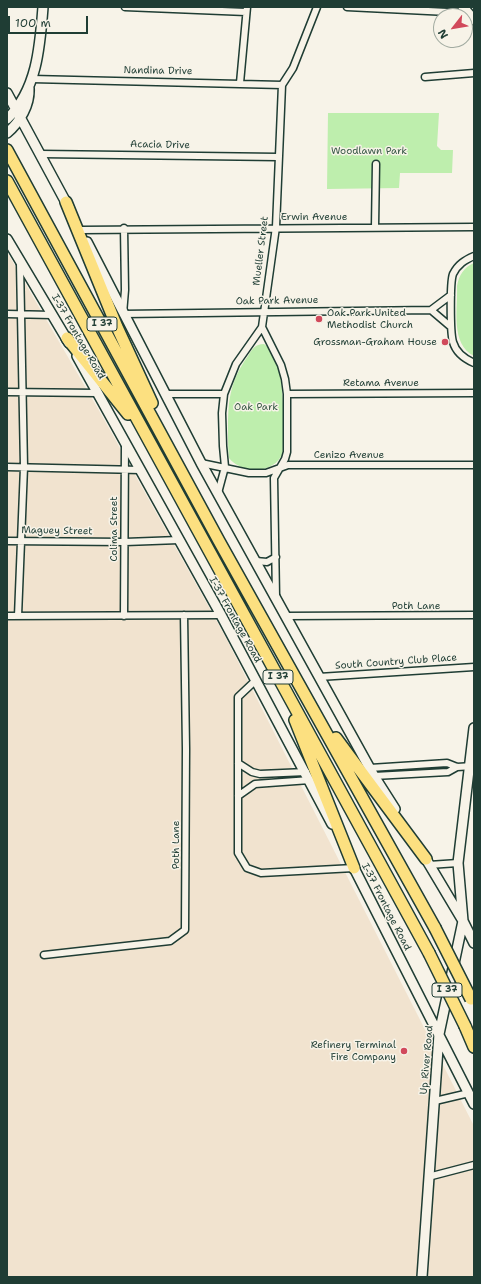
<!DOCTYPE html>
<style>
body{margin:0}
#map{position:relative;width:481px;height:1284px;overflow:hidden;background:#f7f3e8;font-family:"Shantell Sans",sans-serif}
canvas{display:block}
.frame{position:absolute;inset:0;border:8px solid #1f3d34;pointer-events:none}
.north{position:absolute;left:433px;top:8px;width:40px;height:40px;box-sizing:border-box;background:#f7f3e8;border:1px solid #a1aaa0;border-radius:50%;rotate:239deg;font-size:11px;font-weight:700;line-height:16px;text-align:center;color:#1f3d34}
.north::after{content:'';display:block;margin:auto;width:14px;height:18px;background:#d1495b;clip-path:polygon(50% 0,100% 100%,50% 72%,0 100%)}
.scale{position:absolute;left:8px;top:16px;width:80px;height:18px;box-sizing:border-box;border:2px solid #1f3d34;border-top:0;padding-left:5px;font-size:12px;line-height:14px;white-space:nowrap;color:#1f3d34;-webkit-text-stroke:3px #f7f3e8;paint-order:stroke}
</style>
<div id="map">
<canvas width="481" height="1284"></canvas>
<div class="frame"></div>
<div class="north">N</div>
<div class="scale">100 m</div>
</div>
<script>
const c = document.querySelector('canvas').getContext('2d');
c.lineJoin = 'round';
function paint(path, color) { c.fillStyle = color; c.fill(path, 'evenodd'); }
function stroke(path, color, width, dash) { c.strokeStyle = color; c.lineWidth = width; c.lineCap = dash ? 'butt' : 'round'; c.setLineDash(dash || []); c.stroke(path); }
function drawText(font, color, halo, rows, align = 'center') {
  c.font = font + ' "Shantell Sans",sans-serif'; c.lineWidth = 3; c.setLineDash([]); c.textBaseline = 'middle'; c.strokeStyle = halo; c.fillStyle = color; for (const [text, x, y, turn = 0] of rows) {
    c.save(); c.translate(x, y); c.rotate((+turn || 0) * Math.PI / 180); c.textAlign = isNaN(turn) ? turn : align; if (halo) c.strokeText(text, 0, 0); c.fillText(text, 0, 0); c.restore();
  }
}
paint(new Path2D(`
 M 7,252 L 101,414 L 224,634 L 474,1126 L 474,1277 L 7,1277 Z`), '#f1e3cf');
paint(new Path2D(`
 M 328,113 L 439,113 L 437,146 L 441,150 L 453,150 L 452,173 L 400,173 L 399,188 L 327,189 Z
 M 474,263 L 474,356 C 450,344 458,309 457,286 C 459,275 464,267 474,263 Z
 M 264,344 C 288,360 283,427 283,452 C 276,474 242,475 229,458 C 228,449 228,439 228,430 C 228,400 230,381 248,356 C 252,349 255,344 264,344 Z`), '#beeead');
const street = new Path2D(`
 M 125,7 L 246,12
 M 347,7 L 468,13
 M 425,77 L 474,73
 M 32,79 L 282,85
 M 240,83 L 247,7
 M 41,154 L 278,157
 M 375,227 L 376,164
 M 124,228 L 125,290 L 123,314 L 431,310 L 451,327
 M 81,230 L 474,227
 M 474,256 C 465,260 458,264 453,274 C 450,282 450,332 453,342 C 456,353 465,359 474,363
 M 431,310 L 451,295
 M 7,314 L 52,315
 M 262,327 L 281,365 L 285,379 L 287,394 L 287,452 L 285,459 L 274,478 L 276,597
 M 7,392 L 97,393
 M 167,394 L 224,394
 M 287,394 L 474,393
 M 201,463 L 249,473 L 266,473 L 288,465 L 474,465
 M 7,467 L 141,470
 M 218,493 L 225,467 L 223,446 L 222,413 L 224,394 L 236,364 L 262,327 L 276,227 L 282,85 L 293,68 L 317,7
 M 7,541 L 125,542 L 179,540
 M 256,561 L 267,562 L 276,557
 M 7,616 L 221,615
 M 18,616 L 24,467 L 20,263
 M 124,616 L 125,445
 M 286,616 L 474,615
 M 319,677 L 474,667
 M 256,680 L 238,697 L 238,853 L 247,868 L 261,873 L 354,868
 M 238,763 L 252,772 L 260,774 L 306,772
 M 370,768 L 447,763 L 457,767 L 473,766
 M 374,776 L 448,772 L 457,767
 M 238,796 L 255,784 L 310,780
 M 429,865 L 458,863
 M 44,955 L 170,941 L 185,930 L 186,749 L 184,615
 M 435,1101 L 469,1093
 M 428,1177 L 474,1165`);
const secondary = new Path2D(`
 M 463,7 L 474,20
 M 7,93 L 69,208
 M 7,119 C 37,90 40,47 43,7
 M 7,133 C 20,122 30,105 29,88
 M 7,239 L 69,343
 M 87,242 L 201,463 L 374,776 L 395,809
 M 77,356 L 221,615 L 332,824
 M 423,854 L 463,921 L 474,943
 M 351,862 L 474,1104
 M 422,1277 L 439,1034 L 463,921 L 458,863 L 474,728`);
const highway = new Path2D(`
 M 7,150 L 219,541 L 435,928
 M 7,181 L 429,953
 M 66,202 L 117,327 L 152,403
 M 67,338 L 128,414
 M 295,720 L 354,868
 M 336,738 L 426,859
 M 465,1026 L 474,1047`);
stroke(street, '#1f3d34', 9);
stroke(secondary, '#1f3d34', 12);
stroke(highway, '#1f3d34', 14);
stroke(street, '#f7f3e8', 6);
stroke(secondary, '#f7f3e8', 9);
stroke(highway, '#fce080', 11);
const highwayBridge = new Path2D(`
 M 435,928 L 471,999
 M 429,953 L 465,1026`);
stroke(highwayBridge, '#1f3d34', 14, []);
stroke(highwayBridge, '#fce080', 11);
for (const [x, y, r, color] of [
 [319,319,4,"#d1495b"],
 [445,342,4,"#d1495b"],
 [404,1051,4,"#d1495b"]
]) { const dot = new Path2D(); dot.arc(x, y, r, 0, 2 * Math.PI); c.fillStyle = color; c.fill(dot); stroke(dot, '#f7f3e8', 1.5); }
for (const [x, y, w] of [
 [102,324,30],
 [278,677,30],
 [447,990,30]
]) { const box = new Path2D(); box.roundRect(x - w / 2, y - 7, w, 14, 3); c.fillStyle = '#f7f3e8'; c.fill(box); stroke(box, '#1f3d34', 1); }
drawText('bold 9px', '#1f3d34', null, [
 ["I 37",102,324],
 ["I 37",278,677],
 ["I 37",447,990]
]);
drawText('10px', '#1f3d34', '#f7f3e8', [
 ["Nandina Drive",158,71,1],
 ["Acacia Drive",160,145,1],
 ["Erwin Avenue",314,217],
 ["Mueller Street",261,251,-83],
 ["Oak Park Avenue",277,301,-1],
 ["I-37 Frontage Road",78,337,60],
 ["Retama Avenue",381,383],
 ["Cenizo Avenue",349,455],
 ["Colima Street",114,529,-90],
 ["Maguey Street",57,531,1],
 ["Poth Lane",416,606],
 ["I-37 Frontage Road",235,620,61],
 ["South Country Club Place",396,662,-4],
 ["Poth Lane",176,845,-90],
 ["I-37 Frontage Road",386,907,63],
 ["Up River Road",427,1060,-85]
]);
drawText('10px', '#375846', '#f7f3e8', [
 ["Woodlawn Park",369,151],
 ["Oak Park",256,407]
]);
drawText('10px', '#1f3d34', '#f7f3e8', [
 ["Oak Park United",327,313,"left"],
 ["Methodist Church",327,325,"left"],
 ["Grossman-Graham House",437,342],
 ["Refinery Terminal",396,1045],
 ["Fire Company",396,1057]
], 'right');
</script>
